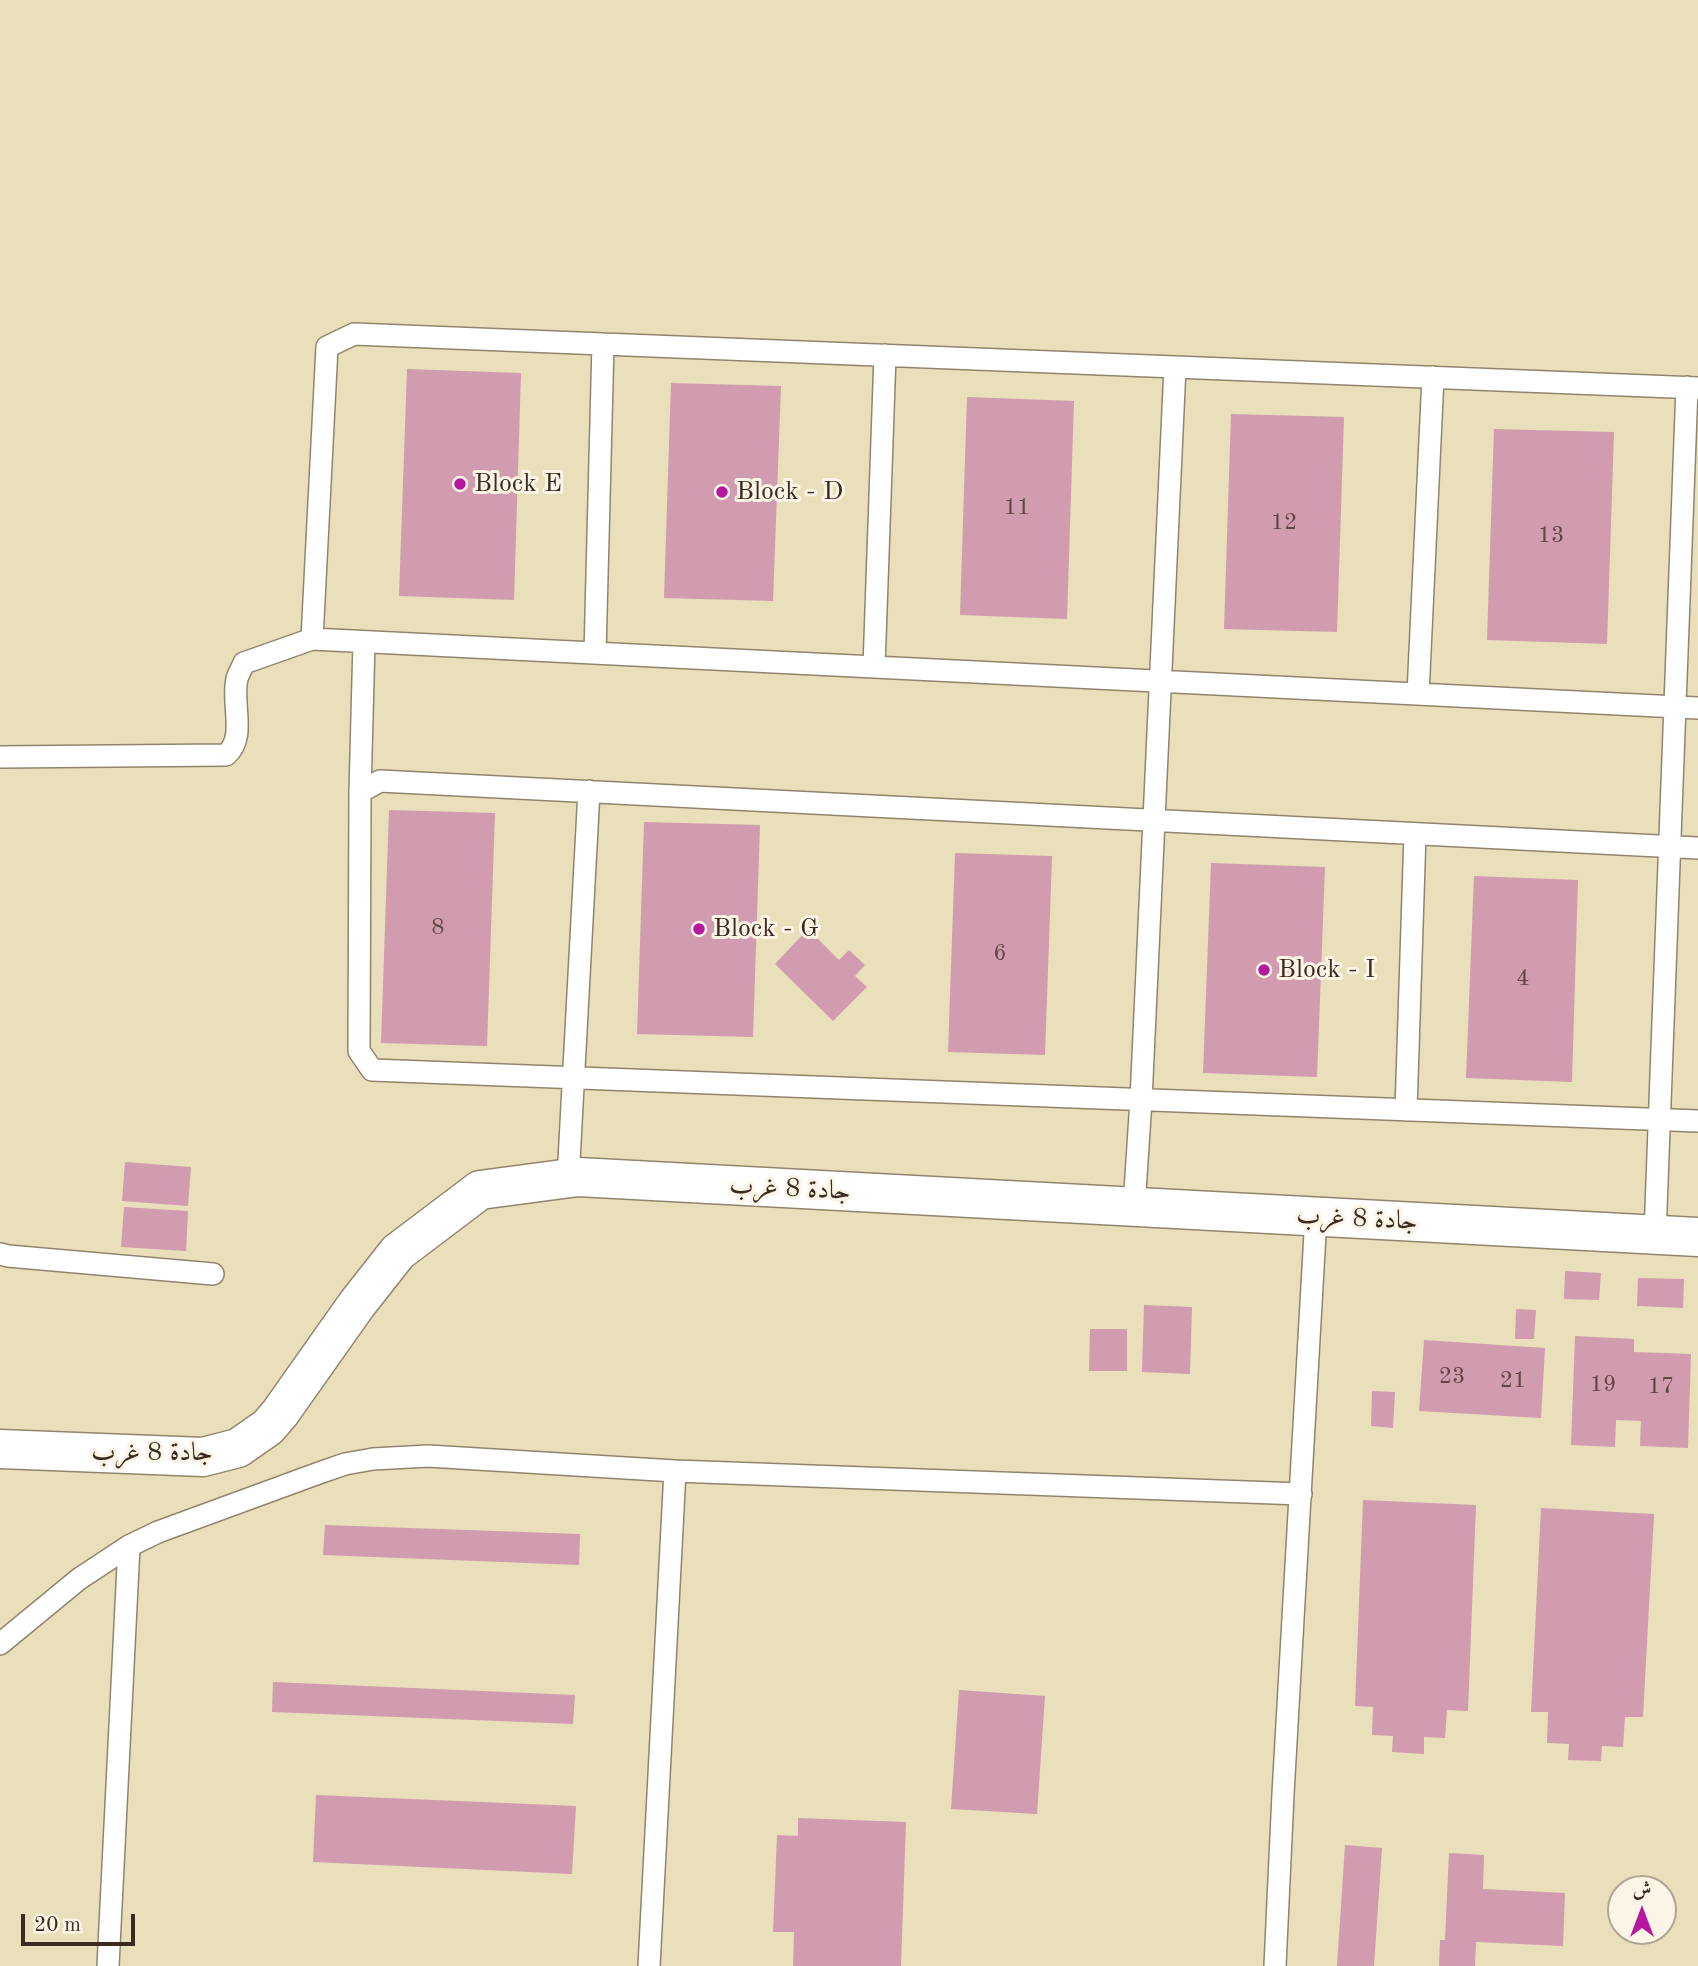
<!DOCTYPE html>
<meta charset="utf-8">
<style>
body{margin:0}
#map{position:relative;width:1698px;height:1966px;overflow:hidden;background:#e9dfba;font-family:"Old Standard TT",Amiri,serif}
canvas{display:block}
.north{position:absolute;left:1607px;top:1875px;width:70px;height:70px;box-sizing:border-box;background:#fcf5e5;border:2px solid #afa495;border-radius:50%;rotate:0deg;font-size:19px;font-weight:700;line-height:28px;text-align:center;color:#3b2a1e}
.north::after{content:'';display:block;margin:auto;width:24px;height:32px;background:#b5179e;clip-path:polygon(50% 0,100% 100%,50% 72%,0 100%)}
.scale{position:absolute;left:21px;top:1914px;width:114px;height:32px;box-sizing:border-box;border:4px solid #3b2a1e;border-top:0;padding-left:9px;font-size:21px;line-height:24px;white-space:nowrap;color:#3b2a1e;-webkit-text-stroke:5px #fcf5e5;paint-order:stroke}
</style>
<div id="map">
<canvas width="1698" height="1966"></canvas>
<div class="north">ش</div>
<div class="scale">20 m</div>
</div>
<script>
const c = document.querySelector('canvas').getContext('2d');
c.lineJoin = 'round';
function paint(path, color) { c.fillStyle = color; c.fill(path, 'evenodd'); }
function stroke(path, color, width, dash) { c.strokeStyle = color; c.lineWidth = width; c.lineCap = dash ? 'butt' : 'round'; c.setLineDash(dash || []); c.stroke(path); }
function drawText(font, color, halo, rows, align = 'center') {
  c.font = font + ' "Old Standard TT",Amiri,serif'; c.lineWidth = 6; c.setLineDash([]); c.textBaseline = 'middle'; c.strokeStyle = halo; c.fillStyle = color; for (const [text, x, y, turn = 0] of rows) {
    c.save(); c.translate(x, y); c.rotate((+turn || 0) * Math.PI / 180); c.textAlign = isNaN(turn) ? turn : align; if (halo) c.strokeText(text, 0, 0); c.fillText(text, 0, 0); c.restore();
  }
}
paint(new Path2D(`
 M 407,369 L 521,373 L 514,600 L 399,596 Z
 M 671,383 L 781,386 L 773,601 L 664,598 Z
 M 967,397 L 1074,401 L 1067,619 L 960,615 Z
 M 1231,414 L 1344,417 L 1337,632 L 1224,629 Z
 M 1494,429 L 1614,432 L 1607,644 L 1487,640 Z
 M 389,810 L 495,813 L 487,1046 L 381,1043 Z
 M 644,822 L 760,825 L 753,1037 L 637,1034 Z
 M 955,853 L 1052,856 L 1045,1055 L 948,1052 Z
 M 1211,863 L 1325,867 L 1317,1077 L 1203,1073 Z
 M 1474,876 L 1578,880 L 1572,1082 L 1466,1078 Z
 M 808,929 L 839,960 L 849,950 L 865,965 L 855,976 L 867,987 L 833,1021 L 775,964 Z
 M 125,1162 L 191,1167 L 188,1206 L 122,1201 Z
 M 124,1207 L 188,1211 L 186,1251 L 121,1247 Z
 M 1565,1271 L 1601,1273 L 1599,1300 L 1564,1299 Z
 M 1638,1278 L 1684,1279 L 1683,1308 L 1637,1306 Z
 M 1144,1305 L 1192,1307 L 1190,1374 L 1142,1372 Z
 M 1516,1309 L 1536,1310 L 1534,1339 L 1515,1339 Z
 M 1090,1329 L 1127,1329 L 1127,1371 L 1089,1371 Z
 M 1575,1336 L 1634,1339 L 1634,1352 L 1691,1354 L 1688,1448 L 1640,1446 L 1641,1421 L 1616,1420 L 1615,1447 L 1571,1445 Z
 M 1424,1340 L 1545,1348 L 1541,1418 L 1419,1411 Z
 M 1372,1391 L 1395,1392 L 1393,1428 L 1371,1426 Z
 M 1363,1500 L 1476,1505 L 1468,1711 L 1447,1710 L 1445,1738 L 1424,1737 L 1424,1754 L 1392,1752 L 1393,1736 L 1372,1735 L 1373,1707 L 1355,1706 Z
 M 1541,1508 L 1654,1514 L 1643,1717 L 1625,1717 L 1623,1747 L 1602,1746 L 1601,1761 L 1568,1760 L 1569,1744 L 1547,1743 L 1548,1712 L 1531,1712 Z
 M 325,1525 L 580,1534 L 579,1565 L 323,1555 Z
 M 273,1682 L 575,1695 L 573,1724 L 272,1712 Z
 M 959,1690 L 1045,1696 L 1037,1814 L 951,1809 Z
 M 316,1795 L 576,1806 L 572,1874 L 313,1862 Z
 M 798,1818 L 906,1822 L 901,1966 L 793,1966 L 794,1932 L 773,1932 L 777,1835 L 798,1836 Z
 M 1345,1845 L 1382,1848 L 1374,1966 L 1337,1966 Z
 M 1449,1853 L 1484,1855 L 1483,1889 L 1565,1893 L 1563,1946 L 1476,1942 L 1475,1966 L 1439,1966 L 1440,1940 L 1445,1940 Z`), '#d19bb0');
const service = new Path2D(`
 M 1698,388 L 354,334 L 327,347 L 312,639 L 1698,708
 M 364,642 L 360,792 L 359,1051 L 372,1070 L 1698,1121
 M 595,653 L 603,344
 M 874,667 L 885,355
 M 1418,694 L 1433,377
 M 0,757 L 226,755 C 247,737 231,704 237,679 C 238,674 242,668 244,663 L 312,639
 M 360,792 L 380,781 L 1698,848
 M 1406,1110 L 1415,834
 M 568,1179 L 589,791
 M 1134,1207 L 1141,1100 L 1175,367
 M 1655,1235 L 1687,387
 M 0,1254 L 8,1256 L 213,1274
 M 0,1644 L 79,1579 L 129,1546 L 158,1532 L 319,1473 L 345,1464 L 373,1459 L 428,1456 L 675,1471 L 1301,1494
 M 108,1966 L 129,1546
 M 649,1966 L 675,1471
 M 1275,1966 L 1283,1794 L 1316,1216`);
const minor = new Path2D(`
 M 0,1449 L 203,1457 L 238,1448 L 268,1427 L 280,1413 L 357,1304 L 398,1252 L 480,1190 L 578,1177 L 1698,1237`);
stroke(service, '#92846c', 24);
stroke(minor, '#92846c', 41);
stroke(service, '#fff', 21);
stroke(minor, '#fff', 38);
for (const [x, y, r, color] of [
 [460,484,7,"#b5179e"],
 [722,492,7,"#b5179e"],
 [699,929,7,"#b5179e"],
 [1264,970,7,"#b5179e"]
]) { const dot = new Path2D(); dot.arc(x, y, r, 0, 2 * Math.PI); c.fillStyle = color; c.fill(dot); stroke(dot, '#fcf5e5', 2.5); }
drawText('23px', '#604642', null, [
 ["11",1017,508],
 ["12",1284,523],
 ["13",1551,536],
 ["8",438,928],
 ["6",1000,954],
 ["4",1523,979],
 ["23",1452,1377],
 ["21",1513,1381],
 ["19",1603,1385],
 ["17",1661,1387]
]);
drawText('26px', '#3b2a1e', '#fcf5e5', [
 ["Block E",474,484],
 ["Block - D",736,492],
 ["Block - G",713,929],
 ["Block - I",1278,970]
], 'left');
drawText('26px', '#3b2a1e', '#fcf5e5', [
 ["جادة 8 غرب",790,1189,3],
 ["جادة 8 غرب",1357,1219,3],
 ["جادة 8 غرب",152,1453]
]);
</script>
